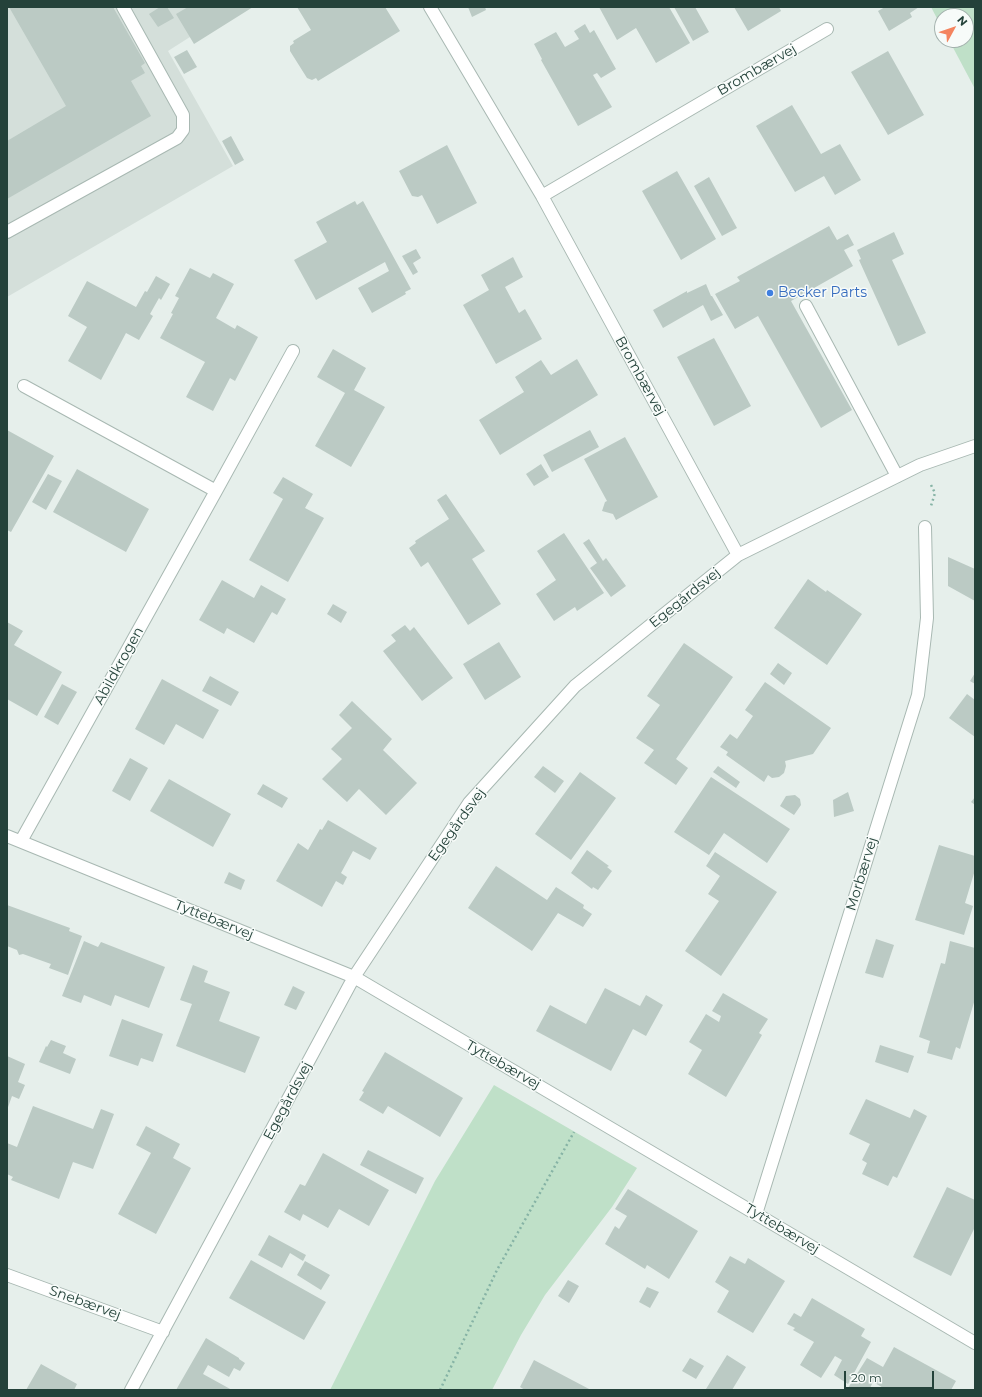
<!DOCTYPE html>
<meta charset="utf-8">
<style>
body{margin:0}
#map{position:relative;width:982px;height:1397px;overflow:hidden;background:#e6efeb;font-family:Montserrat,sans-serif}
canvas{display:block}
.frame{position:absolute;inset:0;border:8px solid #24423a;pointer-events:none}
.north{position:absolute;left:934px;top:8px;width:40px;height:40px;box-sizing:border-box;background:#f7fbf9;border:1px solid #a3b1ad;border-radius:50%;rotate:50deg;font-size:11px;font-weight:700;line-height:16px;text-align:center;color:#24423a}
.north::after{content:'';display:block;margin:auto;width:14px;height:18px;background:#f4845f;clip-path:polygon(50% 0,100% 100%,50% 72%,0 100%)}
.scale{position:absolute;left:844px;top:1371px;width:90px;height:18px;box-sizing:border-box;border:2px solid #24423a;border-top:0;padding-left:5px;font-size:12px;line-height:14px;white-space:nowrap;color:#24423a;-webkit-text-stroke:3px #f7fbf9;paint-order:stroke}
</style>
<div id="map">
<canvas width="982" height="1397"></canvas>
<div class="frame"></div>
<div class="north">N</div>
<div class="scale">20 m</div>
</div>
<script>
const c = document.querySelector('canvas').getContext('2d');
c.lineJoin = 'round';
function paint(path, color) { c.fillStyle = color; c.fill(path, 'evenodd'); }
function stroke(path, color, width, dash) { c.strokeStyle = color; c.lineWidth = width; c.lineCap = dash ? 'butt' : 'round'; c.setLineDash(dash || []); c.stroke(path); }
function drawText(font, color, halo, rows, align = 'center') {
  c.font = font + ' Montserrat,sans-serif'; c.lineWidth = 3; c.setLineDash([]); c.textBaseline = 'middle'; c.strokeStyle = halo; c.fillStyle = color; for (const [text, x, y, turn = 0] of rows) {
    c.save(); c.translate(x, y); c.rotate((+turn || 0) * Math.PI / 180); c.textAlign = isNaN(turn) ? turn : align; if (halo) c.strokeText(text, 0, 0); c.fillText(text, 0, 0); c.restore();
  }
}
paint(new Path2D(`
 M 7,7 L 237,7 L 168,51 L 233,166 L 7,297 Z`), '#d4dfda');
paint(new Path2D(`
 M 931,7 L 975,7 L 975,89 L 949,40 L 966,40 L 966,16 L 942,16 L 942,28 Z
 M 494,1085 L 637,1168 L 612,1207 L 545,1295 L 521,1335 L 492,1390 L 330,1390 L 435,1181 Z`), '#bfe0c8');
paint(new Path2D(`
 M 9,7 L 113,7 L 145,63 L 141,66 L 145,73 L 131,81 L 151,116 L 7,199 L 7,141 L 66,106 Z
 M 160,7 L 167,7 L 174,18 L 158,27 L 149,14 Z
 M 188,7 L 253,7 L 194,44 L 176,14 Z
 M 297,7 L 385,7 L 400,31 L 318,81 L 316,78 L 312,80 L 307,78 L 290,51 L 290,46 L 294,43 L 293,41 L 311,30 Z
 M 468,7 L 485,7 L 486,10 L 472,17 Z
 M 599,7 L 669,7 L 690,43 L 656,63 L 636,28 L 617,40 Z
 M 674,7 L 695,7 L 709,32 L 693,41 Z
 M 734,7 L 779,7 L 781,11 L 748,31 Z
 M 885,7 L 919,7 L 910,13 L 912,17 L 889,31 L 878,11 Z
 M 585,24 L 590,33 L 594,30 L 616,69 L 601,78 L 597,73 L 593,75 L 612,107 L 578,126 L 541,60 L 542,59 L 534,44 L 556,32 L 565,47 L 579,39 L 574,31 Z
 M 187,50 L 197,67 L 184,74 L 174,57 Z
 M 888,51 L 924,115 L 888,135 L 851,72 Z
 M 792,105 L 821,154 L 840,144 L 861,180 L 835,195 L 824,176 L 795,192 L 756,126 Z
 M 231,136 L 244,160 L 235,165 L 222,141 Z
 M 447,145 L 477,203 L 437,224 L 422,195 L 418,197 L 412,196 L 399,171 Z
 M 677,171 L 716,239 L 681,260 L 642,191 Z
 M 709,177 L 737,228 L 722,236 L 694,186 Z
 M 355,201 L 357,205 L 363,201 L 411,289 L 405,292 L 406,294 L 372,313 L 358,288 L 389,271 L 385,262 L 316,300 L 294,260 L 327,242 L 316,222 Z
 M 829,226 L 837,240 L 848,234 L 854,245 L 844,250 L 853,266 L 791,301 L 852,410 L 821,428 L 758,316 L 735,329 L 715,294 L 740,281 L 737,277 Z
 M 894,232 L 904,254 L 892,260 L 926,333 L 898,346 L 859,260 L 861,259 L 857,250 Z
 M 416,249 L 421,258 L 413,263 L 418,272 L 413,275 L 402,256 Z
 M 513,257 L 523,277 L 505,287 L 519,313 L 525,309 L 542,339 L 496,364 L 463,305 L 489,290 L 481,275 Z
 M 190,268 L 210,278 L 213,273 L 234,284 L 216,318 L 235,329 L 237,325 L 258,337 L 235,381 L 230,378 L 213,411 L 186,397 L 205,362 L 160,338 L 173,314 L 171,313 L 179,298 L 175,296 Z
 M 156,276 L 170,284 L 161,300 L 159,298 L 150,314 L 153,316 L 139,340 L 126,333 L 101,380 L 68,361 L 87,327 L 68,316 L 87,281 L 136,307 L 145,291 L 147,292 Z
 M 706,284 L 711,296 L 712,296 L 723,315 L 711,321 L 703,305 L 663,328 L 653,310 L 687,291 L 687,293 Z
 M 714,338 L 751,406 L 714,426 L 677,357 Z
 M 333,349 L 366,368 L 354,390 L 385,407 L 351,467 L 315,446 L 345,393 L 317,377 Z
 M 577,359 L 598,395 L 500,455 L 479,420 L 524,392 L 515,377 L 541,360 L 551,375 Z
 M 7,430 L 54,456 L 11,532 L 7,530 Z
 M 590,430 L 599,447 L 552,472 L 543,455 Z
 M 625,437 L 658,497 L 616,520 L 613,514 L 602,511 L 605,502 L 607,501 L 584,459 Z
 M 541,464 L 549,477 L 534,486 L 526,474 Z
 M 77,469 L 149,509 L 126,552 L 53,512 Z
 M 48,474 L 62,481 L 46,510 L 32,502 Z
 M 283,477 L 313,494 L 305,508 L 324,518 L 288,582 L 249,560 L 283,499 L 273,493 Z
 M 446,494 L 485,551 L 472,559 L 501,604 L 468,625 L 428,562 L 421,567 L 409,548 L 416,543 L 415,541 L 449,519 L 437,500 Z
 M 564,533 L 604,593 L 577,611 L 575,607 L 554,621 L 536,594 L 556,580 L 537,551 Z
 M 589,539 L 603,561 L 606,558 L 626,586 L 611,597 L 590,568 L 597,563 L 583,543 Z
 M 948,557 L 975,569 L 975,601 L 948,586 Z
 M 808,579 L 826,592 L 827,590 L 862,614 L 827,665 L 774,628 Z
 M 222,580 L 254,598 L 261,585 L 286,599 L 277,615 L 272,612 L 254,643 L 227,628 L 224,634 L 199,620 Z
 M 333,604 L 347,612 L 341,623 L 327,614 Z
 M 7,622 L 23,631 L 14,645 L 62,672 L 37,716 L 7,699 Z
 M 405,625 L 410,631 L 414,627 L 453,678 L 422,701 L 383,651 L 396,641 L 391,635 Z
 M 499,642 L 521,677 L 485,700 L 463,664 Z
 M 684,643 L 733,677 L 676,759 L 688,768 L 676,785 L 644,763 L 654,750 L 636,738 L 660,705 L 647,696 Z
 M 778,663 L 792,673 L 784,685 L 770,674 Z
 M 975,673 L 975,684 L 970,681 Z
 M 210,676 L 239,692 L 231,706 L 202,691 Z
 M 162,679 L 219,710 L 203,739 L 176,724 L 164,745 L 135,729 Z
 M 765,682 L 831,728 L 813,754 L 785,761 L 786,766 L 784,773 L 779,777 L 772,778 L 768,775 L 764,782 L 726,755 L 728,752 L 720,747 L 730,734 L 737,739 L 753,716 L 745,710 Z
 M 62,684 L 77,692 L 58,725 L 44,717 Z
 M 967,694 L 975,700 L 975,737 L 949,718 Z
 M 352,701 L 392,739 L 383,750 L 417,783 L 386,815 L 359,789 L 347,802 L 322,779 L 342,759 L 331,749 L 352,728 L 339,715 Z
 M 130,758 L 148,768 L 130,801 L 112,791 Z
 M 543,766 L 564,781 L 555,793 L 534,777 Z
 M 718,766 L 740,782 L 736,788 L 713,772 Z
 M 580,772 L 616,798 L 571,860 L 535,834 Z
 M 711,777 L 790,829 L 767,863 L 724,833 L 709,855 L 674,832 Z
 M 169,779 L 231,814 L 213,847 L 150,811 Z
 M 263,784 L 288,798 L 282,808 L 257,794 Z
 M 848,792 L 854,811 L 834,817 L 833,800 Z
 M 795,795 L 800,799 L 801,805 L 794,815 L 780,806 L 786,796 Z
 M 975,797 L 975,805 L 971,802 Z
 M 328,820 L 377,848 L 370,860 L 353,851 L 341,873 L 347,877 L 343,885 L 336,881 L 322,907 L 276,881 L 298,843 L 308,850 L 320,829 L 322,830 Z
 M 939,845 L 975,856 L 975,870 L 965,903 L 973,906 L 964,935 L 915,920 Z
 M 587,850 L 609,866 L 607,867 L 612,871 L 598,890 L 593,887 L 592,889 L 571,873 Z
 M 715,852 L 777,892 L 721,976 L 685,951 L 719,901 L 708,894 L 720,876 L 706,866 Z
 M 496,866 L 547,900 L 556,887 L 584,905 L 583,908 L 592,914 L 583,927 L 558,913 L 532,951 L 468,908 Z
 M 229,872 L 245,880 L 241,890 L 224,883 Z
 M 7,905 L 70,928 L 69,931 L 82,936 L 68,975 L 49,968 L 51,964 L 23,954 L 19,955 L 17,950 L 7,946 Z
 M 876,939 L 894,945 L 883,978 L 865,973 Z
 M 84,941 L 98,947 L 101,942 L 165,967 L 149,1008 L 115,995 L 111,1006 L 84,995 L 81,1003 L 62,996 Z
 M 950,941 L 975,948 L 975,999 L 960,1049 L 956,1047 L 952,1060 L 927,1053 L 930,1041 L 919,1037 L 941,963 L 945,964 Z
 M 193,965 L 208,971 L 204,982 L 230,992 L 219,1021 L 260,1037 L 245,1073 L 176,1046 L 192,1004 L 180,1000 Z
 M 293,986 L 305,992 L 296,1010 L 284,1005 Z
 M 605,988 L 640,1006 L 646,995 L 663,1005 L 646,1036 L 633,1029 L 611,1071 L 536,1031 L 550,1005 L 586,1024 Z
 M 723,993 L 768,1019 L 759,1033 L 762,1035 L 726,1097 L 688,1074 L 702,1050 L 689,1042 L 706,1014 L 719,1022 L 721,1016 L 712,1011 Z
 M 122,1019 L 163,1034 L 153,1062 L 141,1058 L 138,1066 L 109,1056 Z
 M 51,1040 L 66,1046 L 63,1053 L 76,1059 L 70,1074 L 39,1062 L 46,1046 L 47,1047 Z
 M 880,1045 L 914,1056 L 908,1073 L 875,1062 Z
 M 385,1052 L 463,1098 L 440,1137 L 388,1106 L 383,1114 L 359,1100 L 364,1092 L 362,1091 Z
 M 7,1056 L 25,1064 L 18,1082 L 25,1085 L 19,1099 L 12,1096 L 7,1110 Z
 M 866,1099 L 910,1118 L 914,1109 L 927,1116 L 897,1178 L 893,1176 L 888,1186 L 862,1174 L 867,1163 L 862,1160 L 870,1144 L 849,1134 Z
 M 33,1106 L 93,1129 L 101,1109 L 114,1114 L 93,1169 L 73,1162 L 59,1199 L 11,1180 L 13,1177 L 7,1174 L 7,1143 L 17,1147 Z
 M 146,1126 L 180,1144 L 173,1158 L 191,1168 L 156,1234 L 118,1214 L 151,1153 L 136,1145 Z
 M 368,1150 L 424,1178 L 416,1194 L 360,1165 Z
 M 323,1153 L 389,1190 L 369,1226 L 339,1209 L 328,1228 L 303,1214 L 300,1221 L 284,1212 L 300,1184 L 305,1186 Z
 M 947,1187 L 975,1200 L 975,1227 L 951,1276 L 913,1257 Z
 M 628,1189 L 698,1231 L 669,1279 L 647,1265 L 645,1269 L 605,1244 L 615,1226 L 619,1229 L 627,1216 L 615,1209 Z
 M 269,1235 L 306,1255 L 303,1261 L 290,1253 L 282,1268 L 258,1255 Z
 M 730,1256 L 745,1264 L 748,1258 L 785,1281 L 753,1333 L 717,1312 L 729,1291 L 715,1282 Z
 M 251,1260 L 326,1302 L 304,1340 L 229,1298 Z
 M 305,1261 L 330,1275 L 321,1290 L 297,1275 Z
 M 568,1280 L 579,1286 L 569,1303 L 558,1296 Z
 M 647,1287 L 659,1292 L 650,1308 L 639,1302 Z
 M 812,1298 L 865,1329 L 861,1336 L 871,1342 L 848,1384 L 834,1375 L 842,1360 L 835,1356 L 821,1378 L 800,1365 L 814,1342 L 793,1330 L 795,1328 L 787,1324 L 794,1313 L 801,1317 Z
 M 206,1338 L 239,1358 L 239,1359 L 245,1363 L 240,1371 L 234,1368 L 229,1377 L 208,1365 L 203,1374 L 232,1390 L 176,1390 Z
 M 894,1347 L 956,1381 L 951,1390 L 887,1390 L 873,1382 L 869,1390 L 850,1390 L 848,1388 L 867,1358 L 883,1367 Z
 M 727,1355 L 746,1367 L 732,1390 L 708,1390 L 706,1389 Z
 M 690,1358 L 704,1366 L 696,1379 L 682,1371 Z
 M 534,1360 L 591,1390 L 525,1390 L 520,1387 Z
 M 41,1364 L 77,1384 L 74,1390 L 26,1390 Z`), '#bbcac4');
const lane = new Path2D(`
 M 7,232 L 177,138 L 183,130 L 183,115 L 123,7
 M 806,306 L 897,476`);
const street = new Path2D(`
 M 430,7 L 542,196 L 738,555
 M 542,196 L 827,29
 M 24,386 L 216,491
 M 7,836 L 354,977 L 975,1343
 M 21,841 L 216,491 L 293,351
 M 756,1214 L 918,695 L 927,618 L 925,527
 M 7,1275 L 163,1332
 M 131,1390 L 354,977 L 469,803 L 575,686 L 738,555 L 920,465 L 975,446`);
stroke(lane, '#a8b8b2', 14);
stroke(street, '#a8b8b2', 14);
stroke(new Path2D(`
 M 931,485 L 935,493 L 931,506
 M 440,1390 L 497,1270 L 574,1132`), '#86b3a5', 2.5, [2, 3]);
stroke(lane, '#fff', 12);
stroke(street, '#fff', 12);
for (const [x, y, r, color] of [
 [770,293,4,"#3f7fe0"]
]) { const dot = new Path2D(); dot.arc(x, y, r, 0, 2 * Math.PI); c.fillStyle = color; c.fill(dot); stroke(dot, '#f7fbf9', 1.5); }
drawText('14px', '#24423a', '#f7fbf9', [
 ["Brombærvej",757,70,-30],
 ["Brombærvej",640,376,61],
 ["Egegårdsvej",685,598,-39],
 ["Abildkrogen",119,666,-61],
 ["Egegårdsvej",457,825,-54],
 ["Morbærvej",862,874,-73],
 ["Tyttebærvej",214,920,22],
 ["Tyttebærvej",503,1065,30],
 ["Egegårdsvej",288,1101,-62],
 ["Tyttebærvej",782,1229,31],
 ["Snebærvej",85,1303,20]
]);
drawText('14px', '#366cbe', '#f7fbf9', [
 ["Becker Parts",778,293]
], 'left');
</script>
